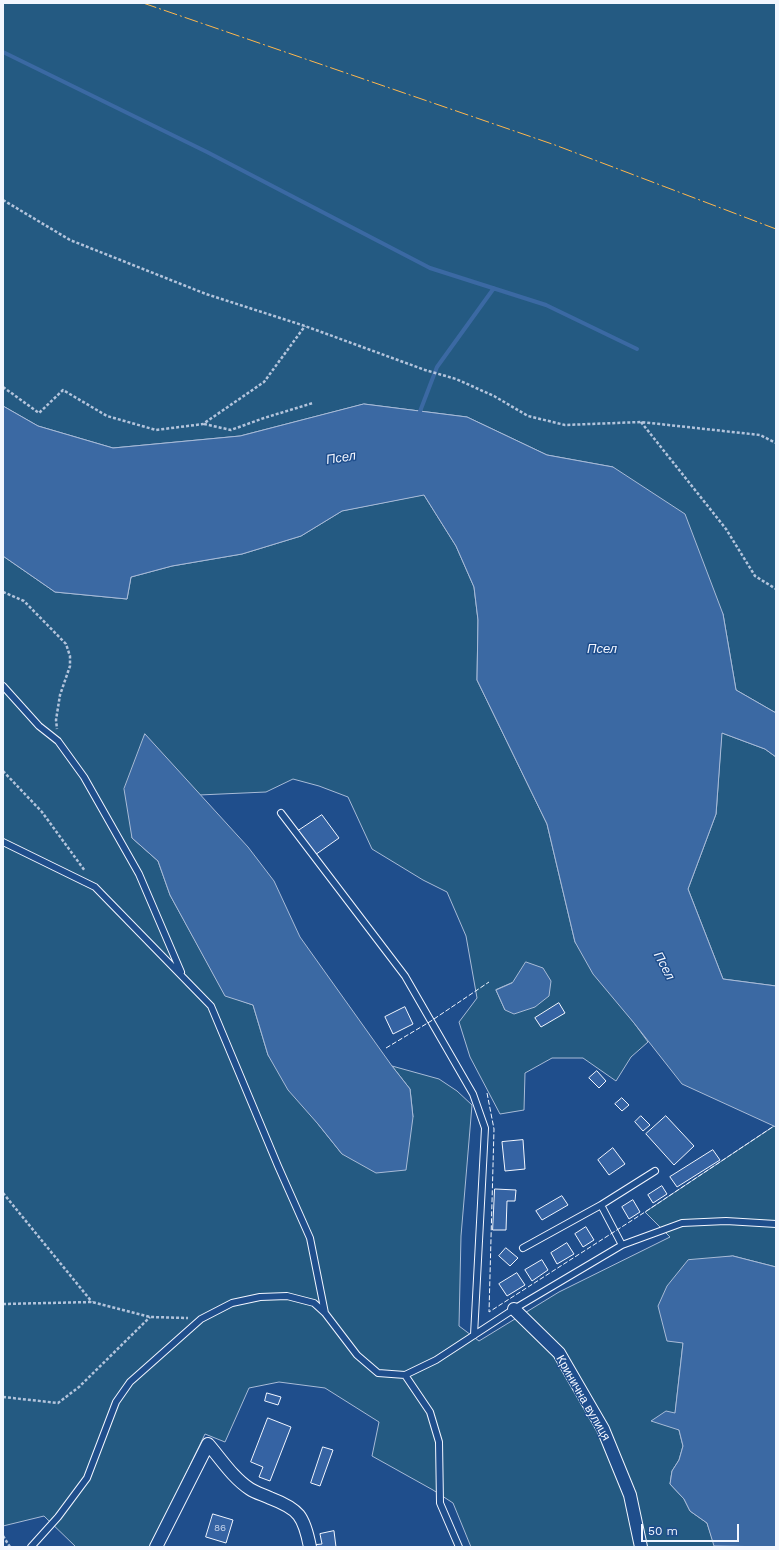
<!DOCTYPE html>
<meta charset="utf-8">
<style>
body{margin:0}
#map{position:relative;width:779px;height:1550px;overflow:hidden;background:#1f4e8c;font-family:"Work Sans",sans-serif}
canvas{display:block}
.frame{position:absolute;inset:0;border:4px solid #f2f6ff;pointer-events:none}
.scale{position:absolute;left:641px;top:1524px;width:98px;height:18px;box-sizing:border-box;border:2px solid #f2f6ff;border-top:0;padding-left:5px;font-size:12px;line-height:14px;white-space:nowrap;color:#f2f6ff;-webkit-text-stroke:3px #1f4e8c;paint-order:stroke}
</style>
<div id="map">
<canvas width="779" height="1550"></canvas>
<div class="frame"></div>
<div class="scale">50 m</div>
</div>
<script>
const c = document.querySelector('canvas').getContext('2d');
c.lineJoin = 'round';
function paint(path, color) { c.fillStyle = color; c.fill(path, 'evenodd'); }
function stroke(path, color, width, dash) { c.strokeStyle = color; c.lineWidth = width; c.lineCap = dash ? 'butt' : 'round'; c.setLineDash(dash || []); c.stroke(path); }
function drawText(font, color, halo, rows, align = 'center') {
  c.font = font + ' "Work Sans",sans-serif'; c.lineWidth = 3; c.setLineDash([]); c.textBaseline = 'middle'; c.strokeStyle = halo; c.fillStyle = color; for (const [text, x, y, turn = 0] of rows) {
    c.save(); c.translate(x, y); c.rotate((+turn || 0) * Math.PI / 180); c.textAlign = isNaN(turn) ? turn : align; if (halo) c.strokeText(text, 0, 0); c.fillText(text, 0, 0); c.restore();
  }
}
const green = new Path2D(`
 M 3,3 L 776,3 L 776,713 L 736,690 L 723,614 L 613,467 L 547,455 L 467,417 L 364,404 L 240,436 L 113,448 L 38,426 L 3,406 Z
 M 424,495 L 456,546 L 474,587 L 478,620 L 477,680 L 547,824 L 575,942 L 648,1042 L 631,1057 L 616,1081 L 583,1058 L 552,1058 L 525,1073 L 524,1110 L 500,1114 L 470,1057 L 459,1022 L 477,998 L 466,936 L 447,892 L 423,880 L 372,849 L 348,797 L 319,786 L 293,779 L 266,792 L 199,795 L 145,735 L 132,838 L 158,861 L 170,895 L 225,995 L 253,1005 L 268,1055 L 318,1124 L 342,1154 L 413,1117 L 410,1089 L 392,1066 L 439,1079 L 457,1091 L 472,1105 L 461,1236 L 459,1326 L 479,1341 L 559,1292 L 670,1237 L 645,1212 L 774,1126 L 776,1127 L 776,1267 L 733,1256 L 712,1259 L 683,1343 L 675,1414 L 683,1446 L 679,1460 L 672,1471 L 670,1484 L 684,1499 L 690,1511 L 707,1523 L 715,1547 L 471,1547 L 453,1503 L 433,1490 L 372,1456 L 379,1422 L 325,1388 L 279,1382 L 249,1388 L 225,1442 L 205,1434 L 151,1547 L 76,1547 L 44,1516 L 3,1526 L 3,556 L 55,592 L 127,599 L 131,577 L 172,566 L 242,554 L 301,536 L 342,511 ZM 512,983 L 505,1010 L 496,990 Z
 M 722,733 L 765,749 L 776,757 L 776,986 L 723,979 L 688,889 L 716,814 Z`);
paint(green, '#245a82');
stroke(green, '#a8bbd7', 1);
const water = new Path2D(`
 M 364,404 L 467,417 L 547,455 L 613,467 L 685,514 L 723,614 L 736,690 L 776,713 L 776,757 L 765,749 L 722,733 L 716,814 L 688,889 L 723,979 L 776,986 L 776,1127 L 682,1084 L 634,1023 L 593,974 L 575,942 L 547,824 L 477,680 L 478,620 L 474,587 L 456,546 L 424,495 L 342,511 L 301,536 L 242,554 L 172,566 L 131,577 L 127,599 L 55,592 L 3,556 L 3,406 L 38,426 L 113,448 L 240,436 Z
 M 145,734 L 248,847 L 274,881 L 300,937 L 392,1066 L 410,1089 L 413,1117 L 406,1170 L 376,1173 L 342,1154 L 318,1124 L 288,1090 L 268,1055 L 253,1005 L 225,996 L 170,895 L 158,861 L 132,838 L 124,789 Z
 M 526,962 L 543,968 L 551,981 L 549,996 L 535,1007 L 514,1014 L 505,1010 L 496,990 L 512,983 Z
 M 733,1256 L 776,1267 L 776,1547 L 714,1546 L 707,1523 L 690,1511 L 684,1499 L 670,1484 L 672,1471 L 679,1460 L 683,1446 L 679,1430 L 651,1421 L 666,1411 L 675,1413 L 683,1343 L 667,1341 L 658,1306 L 667,1286 L 688,1260 Z`);
paint(water, '#3b69a3');
stroke(water, '#a8bbd7', 1);
stroke(new Path2D(`
 M 3,52 L 207,152 L 430,268 L 546,305 L 637,349
 M 419,414 L 437,367 L 494,288`), '#3b69a3', 4);
const building = new Path2D(`
 M 322,815 L 339,838 L 315,855 L 298,831 Z
 M 559,1003 L 565,1013 L 541,1027 L 535,1018 Z
 M 405,1007 L 413,1024 L 393,1034 L 385,1017 Z
 M 597,1071 L 606,1081 L 599,1088 L 589,1078 Z
 M 622,1098 L 629,1105 L 622,1111 L 615,1104 Z
 M 641,1116 L 650,1125 L 643,1131 L 635,1122 Z
 M 666,1116 L 694,1146 L 674,1165 L 646,1134 Z
 M 523,1140 L 525,1169 L 505,1171 L 502,1142 Z
 M 613,1148 L 625,1164 L 609,1175 L 598,1160 Z
 M 713,1150 L 720,1160 L 677,1187 L 670,1177 Z
 M 662,1186 L 667,1194 L 653,1203 L 648,1195 Z
 M 495,1189 L 516,1190 L 515,1201 L 507,1201 L 506,1230 L 493,1230 Z
 M 562,1196 L 568,1205 L 542,1220 L 536,1211 Z
 M 633,1200 L 640,1212 L 629,1219 L 622,1207 Z
 M 586,1227 L 594,1240 L 583,1247 L 575,1234 Z
 M 567,1243 L 574,1254 L 557,1264 L 551,1253 Z
 M 506,1248 L 518,1258 L 510,1266 L 499,1256 Z
 M 542,1260 L 548,1270 L 532,1281 L 525,1270 Z
 M 517,1273 L 525,1285 L 507,1296 L 499,1284 Z
 M 267,1393 L 281,1397 L 278,1405 L 265,1401 Z
 M 268,1418 L 291,1427 L 270,1481 L 259,1477 L 263,1467 L 251,1462 Z
 M 323,1447 L 333,1450 L 320,1486 L 311,1483 Z
 M 213,1514 L 233,1520 L 226,1543 L 206,1537 Z
 M 334,1531 L 336,1547 L 313,1547 L 312,1545 L 322,1544 L 320,1534 Z`);
paint(building, '#3563a3');
stroke(building, '#f2f6ff', 1);
const lane = new Path2D(`
 M 3,686 L 39,726 L 58,741 L 84,777 L 139,874 L 181,972
 M 281,813 L 405,976 L 473,1094 L 485,1128 L 474,1335
 M 3,842 L 95,887 L 211,1006 L 278,1166 L 310,1238 L 325,1313
 M 622,1245 L 601,1205 L 655,1171
 M 523,1248 L 601,1205
 M 405,1375 L 430,1412 L 439,1442 L 440,1503 L 459,1547
 M 31,1547 L 58,1517 L 87,1478 L 116,1402 L 130,1382 L 201,1319 L 232,1303 L 260,1297 L 287,1296 L 314,1303 L 325,1313 L 357,1355 L 378,1373 L 405,1375 L 436,1360 L 514,1309 L 622,1245 L 682,1223 L 726,1221 L 776,1224`);
const street = new Path2D(`
 M 514,1309 L 559,1353 L 603,1429 L 630,1495 L 641,1547
 M 156,1547 L 208,1444 C 221,1459 233,1478 250,1489 C 256,1493 264,1495 270,1498 C 299,1509 304,1516 310,1547`);
stroke(lane, '#f2f6ff', 8);
stroke(street, '#f2f6ff', 14);
stroke(new Path2D(`
 M 3,200 L 70,240 L 206,294 L 305,326 L 425,370 L 456,379 L 494,396 L 528,416 L 565,425 L 641,422 L 760,435 L 776,443
 M 3,387 L 39,413 L 63,390 L 107,416 L 156,430 L 203,424 L 264,382 L 305,326
 M 641,422 L 726,529 L 755,576 L 776,589
 M 204,424 L 231,430 L 264,418 L 313,403
 M 3,592 L 24,601 L 66,644 L 70,656 L 70,666 L 60,695 L 56,720 L 57,729
 M 3,771 L 42,812 L 85,871
 M 3,1193 L 92,1302
 M 3,1304 L 92,1302 L 150,1317 L 188,1318
 M 3,1397 L 58,1403 L 79,1387 L 150,1317
 M 3,1536 L 10,1547`), '#b3c4dc', 2.5, [3, 2]);
stroke(lane, '#1f4e8c', 6);
stroke(street, '#1f4e8c', 12);
stroke(new Path2D(`
 M 386,1048 L 431,1021 L 489,982
 M 487,1093 L 494,1129 L 489,1312 L 645,1212 L 774,1126`), '#f2f6ff', 1, [5, 2]);
stroke(new Path2D(`
 M 143,3 L 555,145 L 776,229`), '#ffb74d', 1, [14, 3, 2, 3]);
drawText('10px', '#c3d1e8', null, [
 ["86",220,1528]
]);
drawText('12px', '#f2f6ff', '#1f4e8c', [
 ["Кринична вулиця",583,1398,60]
]);
drawText('italic 13px', '#f2f6ff', '#1f4e8c', [
 ["Псел",341,458,-9],
 ["Псел",602,649],
 ["Псел",664,966,62]
]);
</script>
